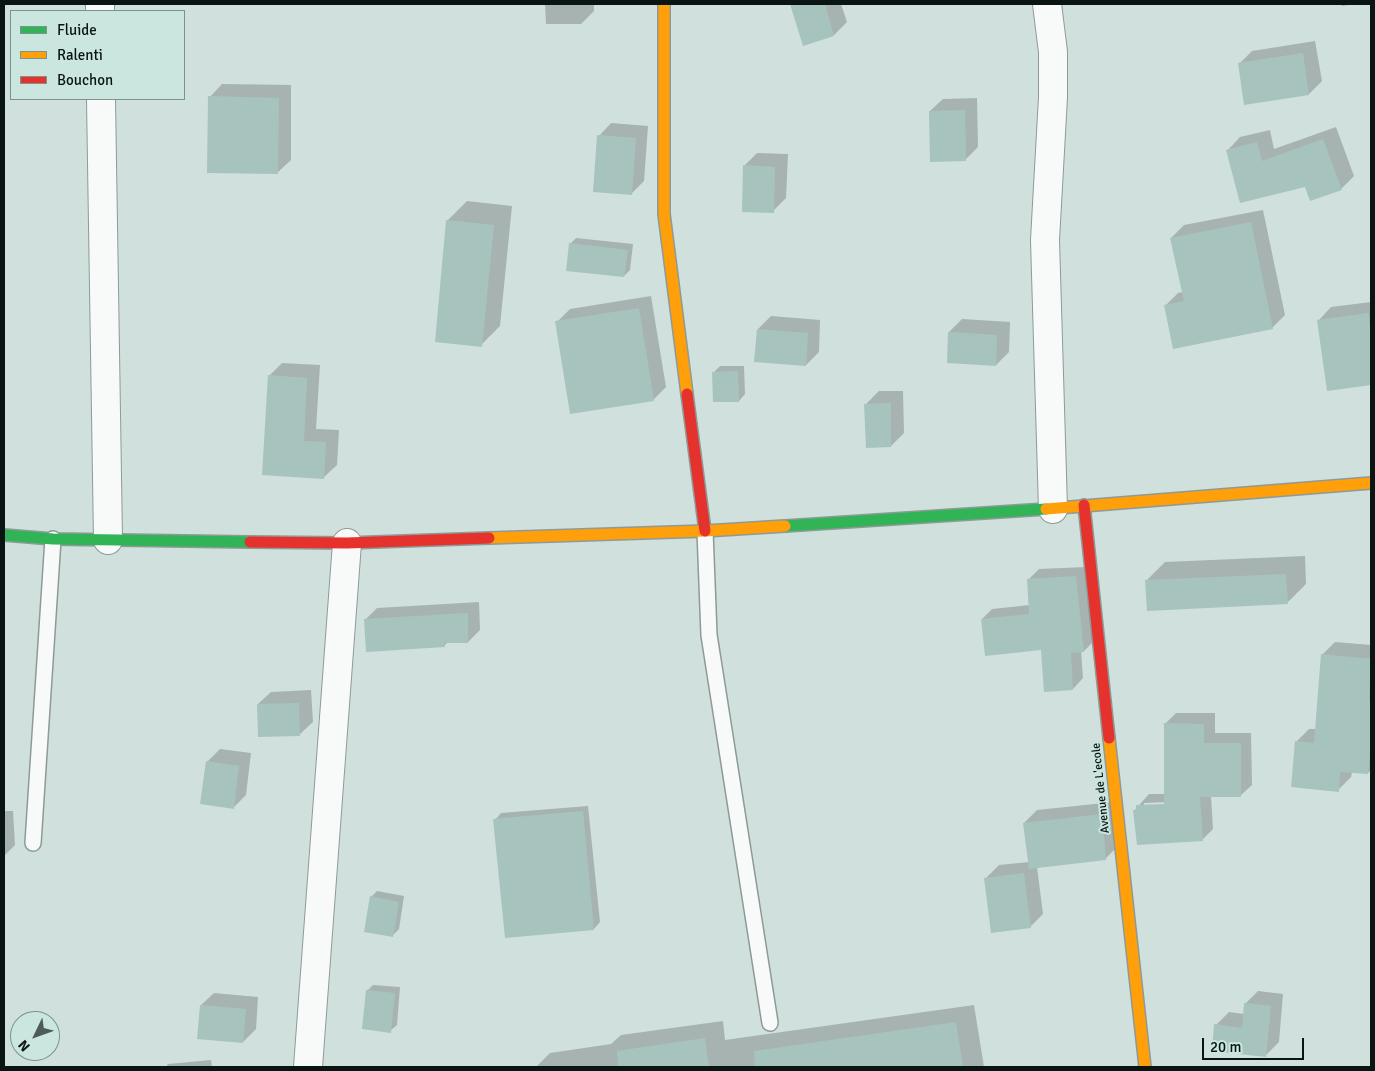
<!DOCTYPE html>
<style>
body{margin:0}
#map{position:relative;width:1375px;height:1071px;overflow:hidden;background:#d0e0dc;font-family:Signika,sans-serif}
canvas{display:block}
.frame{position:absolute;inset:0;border:5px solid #0a1412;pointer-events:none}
.legend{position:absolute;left:10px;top:10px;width:175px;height:90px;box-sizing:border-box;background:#cae6df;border:1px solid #7d928d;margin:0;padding:6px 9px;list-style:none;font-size:15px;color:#0a1412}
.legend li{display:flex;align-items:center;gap:10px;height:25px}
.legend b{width:25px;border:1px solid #7d928d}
.north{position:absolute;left:10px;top:1011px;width:50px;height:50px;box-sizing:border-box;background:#cae6df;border:1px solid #7d928d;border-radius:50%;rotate:228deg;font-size:14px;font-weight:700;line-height:20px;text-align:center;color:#0a1412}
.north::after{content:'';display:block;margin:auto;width:18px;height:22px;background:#4f5b59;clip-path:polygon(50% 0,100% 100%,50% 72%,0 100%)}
.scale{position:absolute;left:1202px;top:1038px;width:102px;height:22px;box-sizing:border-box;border:2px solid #0a1412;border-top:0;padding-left:6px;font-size:15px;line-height:18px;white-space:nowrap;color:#0a1412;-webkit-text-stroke:4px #cae6df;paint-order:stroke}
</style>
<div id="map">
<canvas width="1375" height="1071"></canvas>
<div class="frame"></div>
<ul class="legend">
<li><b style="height:6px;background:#30b455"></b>Fluide</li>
<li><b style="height:6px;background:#ff9f0a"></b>Ralenti</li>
<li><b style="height:6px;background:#e5322d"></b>Bouchon</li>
</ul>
<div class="north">N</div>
<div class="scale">20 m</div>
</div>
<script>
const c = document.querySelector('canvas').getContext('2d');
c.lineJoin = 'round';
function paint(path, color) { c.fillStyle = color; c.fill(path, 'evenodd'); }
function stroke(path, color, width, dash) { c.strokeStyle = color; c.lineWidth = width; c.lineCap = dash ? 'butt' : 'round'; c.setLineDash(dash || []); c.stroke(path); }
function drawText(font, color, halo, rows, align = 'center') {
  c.font = font + ' Signika,sans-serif'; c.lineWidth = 4; c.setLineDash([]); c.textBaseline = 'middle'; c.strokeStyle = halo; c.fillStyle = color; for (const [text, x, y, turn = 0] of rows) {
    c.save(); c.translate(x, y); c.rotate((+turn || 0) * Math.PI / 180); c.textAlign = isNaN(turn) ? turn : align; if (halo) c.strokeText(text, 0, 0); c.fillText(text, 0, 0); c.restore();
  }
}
paint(new Path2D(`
 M 545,4 L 594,4 L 594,11 L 581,24 L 546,24 Z
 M 791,4 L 841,4 L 847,22 L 834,35 L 803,44 Z
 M 1341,4 L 1355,4 L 1342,6 Z
 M 1315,41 L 1322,81 L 1309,94 L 1239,64 L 1252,51 Z
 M 222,84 L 291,85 L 291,160 L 278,172 L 210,97 Z
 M 977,98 L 978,147 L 965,160 L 930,111 L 943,99 Z
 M 611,123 L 648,126 L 644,181 L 631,194 L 599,136 Z
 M 1336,127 L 1354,176 L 1341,189 L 1228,150 L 1240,137 L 1270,130 L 1274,149 Z
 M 757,153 L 788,154 L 786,198 L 773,211 L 744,166 Z
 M 467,201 L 512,206 L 500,326 L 481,345 L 448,220 Z
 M 1263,210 L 1285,315 L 1272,328 L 1165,306 L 1178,293 L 1183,292 L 1171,238 L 1184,225 Z
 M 576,238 L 633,244 L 630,270 L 624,276 L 570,244 Z
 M 651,296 L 666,387 L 653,400 L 557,322 L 570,309 Z
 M 1371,302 L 1371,384 L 1328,390 L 1319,320 L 1331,307 Z
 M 771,316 L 820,320 L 819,352 L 806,365 L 758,329 Z
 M 962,319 L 1010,322 L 1009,352 L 996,365 L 949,332 Z
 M 282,363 L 320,365 L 316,429 L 339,430 L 337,465 L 324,477 L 264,474 L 269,376 Z
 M 720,366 L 744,366 L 745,394 L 739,401 L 713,373 Z
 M 879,391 L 903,391 L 904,433 L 891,446 L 866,404 Z
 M 1305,556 L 1306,584 L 1287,603 L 1146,581 L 1165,562 Z
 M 1086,567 L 1094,641 L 1084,651 L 1081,651 L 1083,678 L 1073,689 L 1042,648 L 982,619 L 992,609 L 1030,605 L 1028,580 L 1039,569 Z
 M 479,602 L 480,630 L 468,642 L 448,642 L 444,646 L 365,620 L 377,608 Z
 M 1335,642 L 1371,645 L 1371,770 L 1368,773 L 1352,772 L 1351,777 L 1338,790 L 1296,742 L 1309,729 L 1316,729 L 1322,655 Z
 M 311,690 L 313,722 L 300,734 L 258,704 L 271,692 Z
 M 1176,713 L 1215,713 L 1215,733 L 1251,733 L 1252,785 L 1240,796 L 1211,796 L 1213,829 L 1202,840 L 1134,811 L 1149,794 L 1165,794 L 1165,724 ZM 1170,802 L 1170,805 L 1144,806 L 1144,803 Z
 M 220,749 L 251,753 L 246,795 L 233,808 L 207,762 Z
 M 1114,802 L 1118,846 L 1105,859 L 1037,867 L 1043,914 L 1030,927 L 986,878 L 999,865 L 1029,862 L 1024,823 L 1037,810 Z
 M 588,806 L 600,922 L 594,929 L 506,936 L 495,820 L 501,813 Z
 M 4,811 L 13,811 L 15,845 L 4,856 Z
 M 377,891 L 404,896 L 399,929 L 392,936 L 371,897 Z
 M 373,985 L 400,987 L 397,1025 L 390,1031 L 367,991 Z
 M 1258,991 L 1283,994 L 1279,1042 L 1266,1055 L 1216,1025 L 1229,1012 L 1244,1014 L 1245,1004 Z
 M 214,993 L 258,997 L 256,1029 L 243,1042 L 201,1005 Z
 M 974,1005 L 984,1067 L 536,1067 L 550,1053 L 611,1044 L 621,1035 L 723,1021 L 725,1040 Z
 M 211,1060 L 212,1067 L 166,1067 L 168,1064 Z`), '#0003');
paint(new Path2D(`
 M 790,4 L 825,4 L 834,36 L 803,46 Z
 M 1303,53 L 1309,95 L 1244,105 L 1238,63 Z
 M 208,96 L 279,98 L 278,174 L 207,173 Z
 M 965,110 L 966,161 L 930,162 L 929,111 Z
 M 597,135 L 636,138 L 632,195 L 593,192 Z
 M 1323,139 L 1342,190 L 1310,201 L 1305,187 L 1240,203 L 1226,150 L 1257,142 L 1262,161 Z
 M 743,165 L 775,167 L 774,213 L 742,212 Z
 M 446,220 L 494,225 L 482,347 L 435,342 Z
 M 1251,222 L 1273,329 L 1173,349 L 1164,305 L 1184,301 L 1170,238 Z
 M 569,243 L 628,250 L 624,277 L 566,271 Z
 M 639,308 L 654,401 L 570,414 L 555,321 Z
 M 1368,313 L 1371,334 L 1371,385 L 1327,391 L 1317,320 Z
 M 757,329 L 808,333 L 806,366 L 754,362 Z
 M 948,332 L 997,335 L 996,366 L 947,363 Z
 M 738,371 L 739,402 L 713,402 L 712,372 Z
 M 268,375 L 307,378 L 304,441 L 326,442 L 324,479 L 262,475 Z
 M 891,403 L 891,447 L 866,448 L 864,404 Z
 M 1286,574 L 1288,604 L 1147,611 L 1145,580 Z
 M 1076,576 L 1084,652 L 1071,653 L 1073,690 L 1044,692 L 1041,650 L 985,656 L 981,619 L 1029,614 L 1027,579 Z
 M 468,613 L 468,643 L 444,643 L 445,647 L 366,652 L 364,619 Z
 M 1321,654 L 1371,659 L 1369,701 L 1371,701 L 1371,741 L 1368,774 L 1340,772 L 1339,792 L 1291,787 L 1295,741 L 1314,743 Z
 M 299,703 L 300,736 L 258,737 L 257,704 Z
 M 1164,723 L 1204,724 L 1204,743 L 1241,743 L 1241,797 L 1200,797 L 1203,841 L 1137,845 L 1133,810 L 1136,810 L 1136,805 L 1164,804 Z
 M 206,761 L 239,766 L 234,809 L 200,804 Z
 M 583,811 L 594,930 L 505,938 L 493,819 Z
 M 1102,814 L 1106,860 L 1029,869 L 1023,823 Z
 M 1024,873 L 1031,928 L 991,933 L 984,878 Z
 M 370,896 L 399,902 L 393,937 L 364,932 Z
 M 366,990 L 395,993 L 391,1033 L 362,1029 Z
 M 1244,1003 L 1271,1006 L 1266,1057 L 1212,1051 L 1214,1024 L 1242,1028 Z
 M 200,1005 L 246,1009 L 243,1043 L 197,1039 Z
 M 956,1022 L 963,1067 L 755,1067 L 754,1051 Z
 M 705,1038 L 709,1067 L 618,1067 L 617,1051 Z`), '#a7c3be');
const lane = new Path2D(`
 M 705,531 L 709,635 L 770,1023
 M 33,843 L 53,539`);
const street = new Path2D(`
 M 100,4 L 100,11
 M 1047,4 L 1053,52 L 1053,97 L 1045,240 L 1053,509
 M 101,99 L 108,540
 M 308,1067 L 347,543`);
const fast = new Path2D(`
 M 785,526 L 1046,509
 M 4,535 L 53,539 L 250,542`);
const slow = new Path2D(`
 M 664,4 L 664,214 L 687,394
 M 1046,509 L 1371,483
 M 489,538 L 705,531 L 785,526
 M 1109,738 L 1145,1067`);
const jam = new Path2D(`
 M 687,394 L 705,531
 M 1084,505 L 1109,738
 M 250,542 L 347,543 L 489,538`);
stroke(lane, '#8e9a97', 18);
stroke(street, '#8e9a97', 30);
stroke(fast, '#8e9a97', 14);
stroke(slow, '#8e9a97', 14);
stroke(jam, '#8e9a97', 14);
stroke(lane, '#f8fafa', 15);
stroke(street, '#f8fafa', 28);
stroke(fast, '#30b455', 11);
stroke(slow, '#ff9f0a', 11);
stroke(jam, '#e5322d', 11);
drawText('12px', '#0a1412', '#cae6df', [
 ["Avenue de L'ecole",1101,788,-96]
]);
</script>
